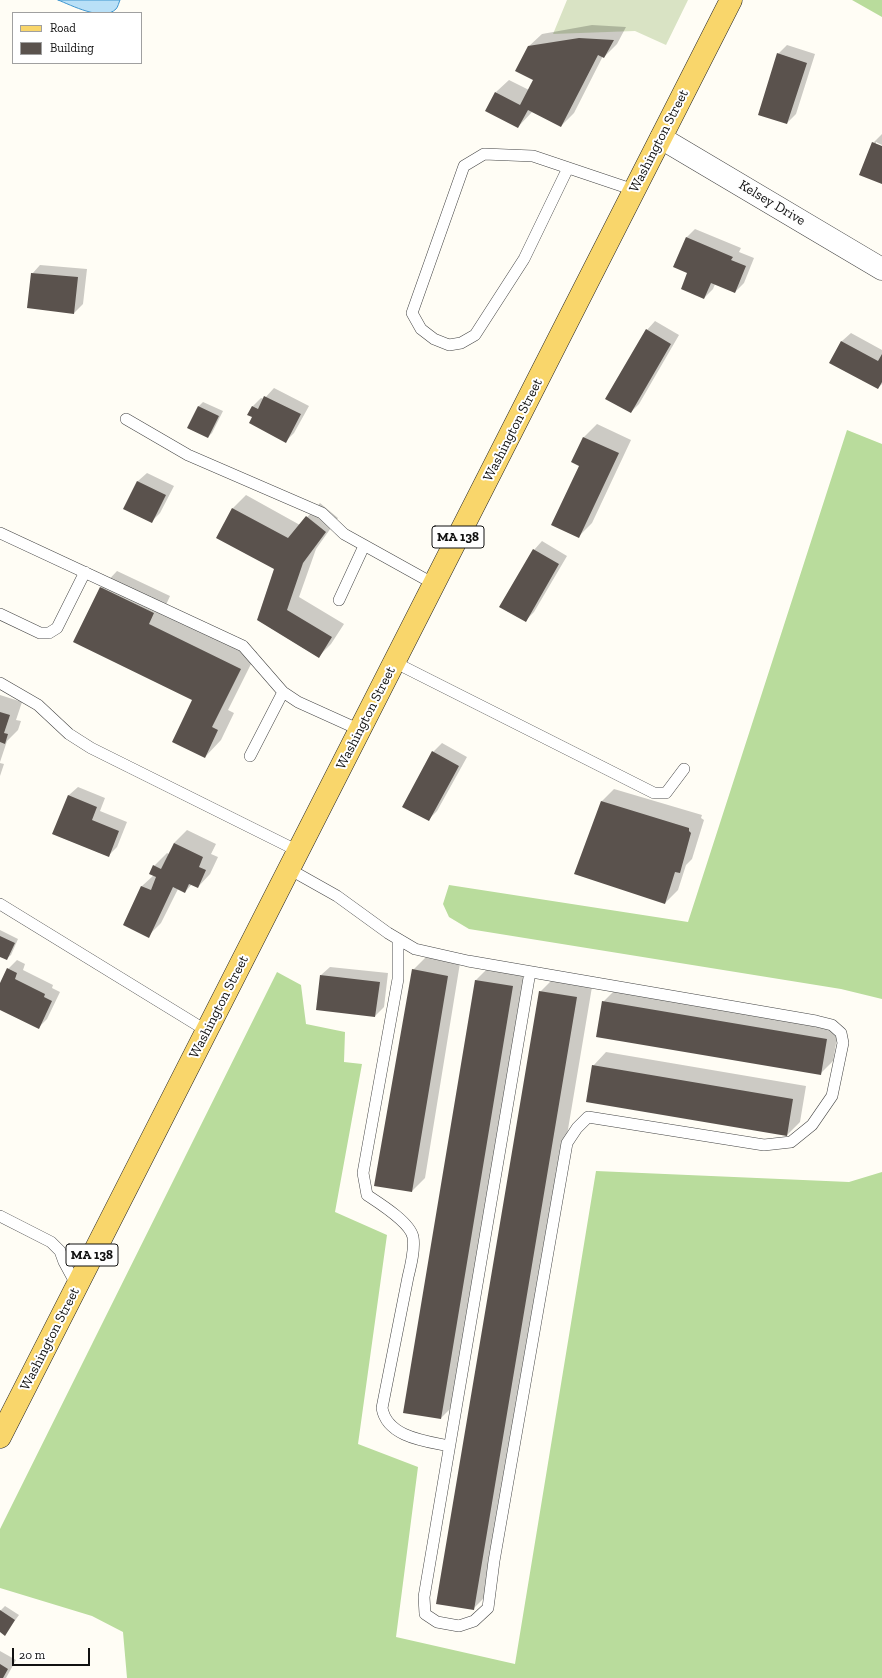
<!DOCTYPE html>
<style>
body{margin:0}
#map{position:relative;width:882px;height:1678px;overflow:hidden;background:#fffdf5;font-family:"Zilla Slab",serif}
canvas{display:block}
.legend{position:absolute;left:12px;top:12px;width:130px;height:52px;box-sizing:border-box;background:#fff;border:1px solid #a0a0a0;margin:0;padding:5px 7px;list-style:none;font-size:12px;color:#111}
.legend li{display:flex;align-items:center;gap:8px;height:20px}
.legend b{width:20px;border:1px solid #a0a0a0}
.scale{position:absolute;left:12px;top:1648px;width:78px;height:18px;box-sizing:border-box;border:2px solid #111;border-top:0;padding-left:5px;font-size:12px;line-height:14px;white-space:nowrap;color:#111;-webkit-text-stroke:3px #fff;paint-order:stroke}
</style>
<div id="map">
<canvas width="882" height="1678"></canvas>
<ul class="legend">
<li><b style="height:5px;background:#f9d66b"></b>Road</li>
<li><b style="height:11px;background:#5a524d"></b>Building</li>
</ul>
<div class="scale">20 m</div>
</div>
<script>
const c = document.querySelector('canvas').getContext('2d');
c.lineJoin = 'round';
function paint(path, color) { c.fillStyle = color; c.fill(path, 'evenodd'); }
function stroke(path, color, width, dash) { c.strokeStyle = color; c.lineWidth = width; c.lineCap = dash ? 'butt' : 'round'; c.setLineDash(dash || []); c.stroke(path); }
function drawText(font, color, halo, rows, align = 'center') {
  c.font = font + ' "Zilla Slab",serif'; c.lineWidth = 4; c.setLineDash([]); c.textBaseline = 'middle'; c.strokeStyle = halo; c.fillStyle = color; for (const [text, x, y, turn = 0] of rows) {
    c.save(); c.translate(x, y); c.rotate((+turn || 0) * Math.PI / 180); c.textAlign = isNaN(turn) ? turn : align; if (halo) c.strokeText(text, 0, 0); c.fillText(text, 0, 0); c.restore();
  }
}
paint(new Path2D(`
 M 852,0 L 882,0 L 882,17 Z
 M 847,430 L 882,444 L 882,999 L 841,989 L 469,929 L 449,917 L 443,904 L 449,885 L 688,922 Z
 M 277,972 L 301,985 L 306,1024 L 345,1032 L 344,1062 L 362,1064 L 335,1212 L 387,1235 L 358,1444 L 418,1467 L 396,1637 L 515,1664 L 596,1171 L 849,1182 L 882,1172 L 882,1678 L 127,1678 L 123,1632 L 92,1616 L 0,1588 L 0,1529 Z`), '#b9dc9c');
paint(new Path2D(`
 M 567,0 L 688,0 L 666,45 L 635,31 L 553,34 Z`), '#d9e3c4');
const water = new Path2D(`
 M 58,0 L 120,0 C 119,2 118,7 116,9 C 103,22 71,5 58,0 Z`);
paint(water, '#b9e0f7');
stroke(water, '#3f96cf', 1);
paint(new Path2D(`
 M 592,25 L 626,27 L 617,44 L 604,57 L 603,56 L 574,113 L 561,126 L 532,112 L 518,127 L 496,92 L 509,80 L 529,90 L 534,79 L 528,47 L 542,34 Z
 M 787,45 L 815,54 L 796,114 L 787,123 L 778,54 Z
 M 882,134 L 882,145 L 876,142 L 876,145 L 882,147 L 882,182 L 873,143 Z
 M 695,229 L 741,248 L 739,252 L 754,258 L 744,283 L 735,292 L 715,284 L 713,289 L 704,298 L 689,272 L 687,237 Z
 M 40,265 L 87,269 L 83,304 L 74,313 L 32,274 Z
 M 655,321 L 679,335 L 639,404 L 631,412 L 647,330 Z
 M 851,333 L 882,350 L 882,384 L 878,388 L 831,362 L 842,341 Z
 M 274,388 L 309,406 L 294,433 L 286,441 L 254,416 L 253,406 L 261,398 L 264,399 Z
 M 203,402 L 223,411 L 212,433 L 208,437 L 188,428 L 199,406 Z
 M 597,424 L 631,440 L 592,523 L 579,536 L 580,465 L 584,437 Z
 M 147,473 L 174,486 L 160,513 L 151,522 L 125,509 L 138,481 Z
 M 246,495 L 300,525 L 320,503 L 338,518 L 316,549 L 299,597 L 344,624 L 331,644 L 318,657 L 258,620 L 276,569 L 217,537 L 233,508 Z
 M 542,541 L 567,556 L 534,612 L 525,621 L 534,550 Z
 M 117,571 L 170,596 L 165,607 L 257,652 L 228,710 L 234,713 L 221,740 L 205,757 L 193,700 L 101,588 Z
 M 0,695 L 22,702 L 16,720 L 21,721 L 18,730 L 7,741 L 0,762 Z
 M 442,743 L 467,757 L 437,811 L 428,820 L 433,752 Z
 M 0,763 L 4,764 L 0,776 Z
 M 78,787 L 105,798 L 100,811 L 127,822 L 117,847 L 108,856 L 53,834 L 69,795 Z
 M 614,789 L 702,815 L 701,818 L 704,820 L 692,859 L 686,865 L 678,890 L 665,903 L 601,802 Z
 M 187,830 L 216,844 L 211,854 L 218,857 L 210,874 L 198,887 L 192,884 L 185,892 L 178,889 L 161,923 L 148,936 L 124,925 L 142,886 L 154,875 L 154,866 L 167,853 L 169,854 L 174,843 Z
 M 0,930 L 18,939 L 11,955 L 6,959 L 0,955 Z
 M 426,957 L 460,963 L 425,1178 L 412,1191 L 413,970 Z
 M 17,960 L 25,964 L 23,970 L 53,985 L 52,988 L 60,992 L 47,1019 L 39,1027 L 0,1009 L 0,986 L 8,969 Z
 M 493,963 L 530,969 L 457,1402 L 441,1418 L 404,1412 L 476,980 Z
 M 330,967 L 388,973 L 384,1007 L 375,1016 L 321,975 Z
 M 557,975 L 593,981 L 490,1592 L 473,1609 L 540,992 Z
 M 616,989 L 839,1026 L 833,1061 L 820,1074 L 603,1002 Z
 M 606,1052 L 806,1086 L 800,1122 L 787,1135 L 593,1066 Z
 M 5,1606 L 19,1615 L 5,1634 L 0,1631 L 0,1611 Z
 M 0,1651 L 16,1660 L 6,1678 L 0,1678 Z`), '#0003');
paint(new Path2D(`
 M 579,38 L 614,40 L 604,58 L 598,55 L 561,127 L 528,110 L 518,128 L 485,111 L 495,92 L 520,105 L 533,80 L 515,71 L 528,46 Z
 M 777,53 L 807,63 L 787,124 L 758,115 Z
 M 872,142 L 882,146 L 882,184 L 859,175 Z
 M 686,237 L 733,257 L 731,260 L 746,266 L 735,293 L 711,283 L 704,299 L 681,289 L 687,273 L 673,267 Z
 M 31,273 L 78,277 L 74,314 L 27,308 Z
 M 646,329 L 671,344 L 631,413 L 605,399 Z
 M 841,341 L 878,361 L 882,354 L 882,382 L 878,389 L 829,363 Z
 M 264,396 L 301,414 L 286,443 L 249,423 L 252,417 L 247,415 L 252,406 L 258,409 Z
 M 198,406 L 219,416 L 208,438 L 187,428 Z
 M 583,437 L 619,453 L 579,538 L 551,525 L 579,466 L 571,462 Z
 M 137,481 L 166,495 L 152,523 L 123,509 Z
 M 232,508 L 288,538 L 306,516 L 326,532 L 303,563 L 287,610 L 332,637 L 319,658 L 257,620 L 274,569 L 216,538 Z
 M 533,549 L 559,564 L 526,622 L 499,607 Z
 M 100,587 L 154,613 L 149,624 L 241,669 L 212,727 L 218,730 L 205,758 L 172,742 L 192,700 L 73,642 Z
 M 0,712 L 10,715 L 4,733 L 8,734 L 5,744 L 0,742 Z
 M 432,751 L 459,766 L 429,821 L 402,807 Z
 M 68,795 L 97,807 L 92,820 L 119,831 L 109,857 L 52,834 Z
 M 601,801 L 689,828 L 689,831 L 691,833 L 680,873 L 675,872 L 665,904 L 574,874 Z
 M 174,843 L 203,857 L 199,867 L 206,870 L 198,888 L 189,884 L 185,893 L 173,887 L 149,938 L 123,925 L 141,886 L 151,890 L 156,877 L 149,874 L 153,865 L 161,869 Z
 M 0,936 L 15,943 L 7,960 L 0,957 Z
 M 7,968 L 17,973 L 15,979 L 45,994 L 44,997 L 52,1001 L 39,1029 L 0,1010 L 0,983 Z
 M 412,969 L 448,976 L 412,1192 L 374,1186 Z
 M 320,975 L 380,982 L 375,1017 L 316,1010 Z
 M 475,980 L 513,986 L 441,1419 L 403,1413 Z
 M 539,991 L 577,997 L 474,1610 L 436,1604 Z
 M 602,1001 L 827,1039 L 821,1075 L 596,1037 Z
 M 592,1065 L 793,1099 L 787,1136 L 586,1102 Z
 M 0,1610 L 15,1620 L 5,1636 L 0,1632 Z
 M 0,1664 L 8,1669 L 3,1678 L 0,1678 Z`), '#5a524d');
const service = new Path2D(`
 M 568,168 L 524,259 L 475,335 L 461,343 L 449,345 L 434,339 L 421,329 L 412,313 L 464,166 L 484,154 L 533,156 L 634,190
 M 126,419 L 188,455 L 322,513 L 344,534 L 434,584
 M 0,533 L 243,646 L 283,692 L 298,702 L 360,730
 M 339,600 L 364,546
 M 0,614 L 40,633 L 49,633 L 57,628 L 85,572
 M 394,662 L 654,793 L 666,793 L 684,769
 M 0,683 L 38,705 L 69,734 L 91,748 L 298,851
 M 250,756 L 283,692
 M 289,869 L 337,896 L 388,933 L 415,949 L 468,961 L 816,1021 L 832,1025 L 841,1033 L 843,1043 L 832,1096 L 812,1125 L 791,1142 L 764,1145 L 588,1117 L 577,1128 L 567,1143 L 494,1561 L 488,1608 L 474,1621 L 459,1626 L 437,1622 L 425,1614 L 424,1597 L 530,972
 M 0,904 L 207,1031
 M 398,939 L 398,979 L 363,1173 L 367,1195 C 379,1203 410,1222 413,1237 C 415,1249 411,1265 408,1277 L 382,1408 C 387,1437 425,1441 449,1446
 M 0,1216 L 51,1242 L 60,1251 L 64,1262 L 77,1286`);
const minor = new Path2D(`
 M 661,138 L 882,269`);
const primary = new Path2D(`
 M 0,1437 L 731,0`);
stroke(service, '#444', 12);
stroke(minor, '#444', 23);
stroke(primary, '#222', 23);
stroke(service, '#fff', 11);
stroke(minor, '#fff', 22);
stroke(primary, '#f9d66b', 22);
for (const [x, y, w] of [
 [458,537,52],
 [92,1255,52]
]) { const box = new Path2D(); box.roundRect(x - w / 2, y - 11, w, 22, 3); c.fillStyle = '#fff'; c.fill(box); stroke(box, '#111', 1); }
drawText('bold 13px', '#111', null, [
 ["MA 138",458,537],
 ["MA 138",92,1255]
]);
drawText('14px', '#111', '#fff', [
 ["Washington Street",659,141,-63],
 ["Kelsey Drive",772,203,31],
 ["Washington Street",513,430,-63],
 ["Washington Street",366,718,-63],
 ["Washington Street",219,1007,-63],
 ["Washington Street",50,1339,-63]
]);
</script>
